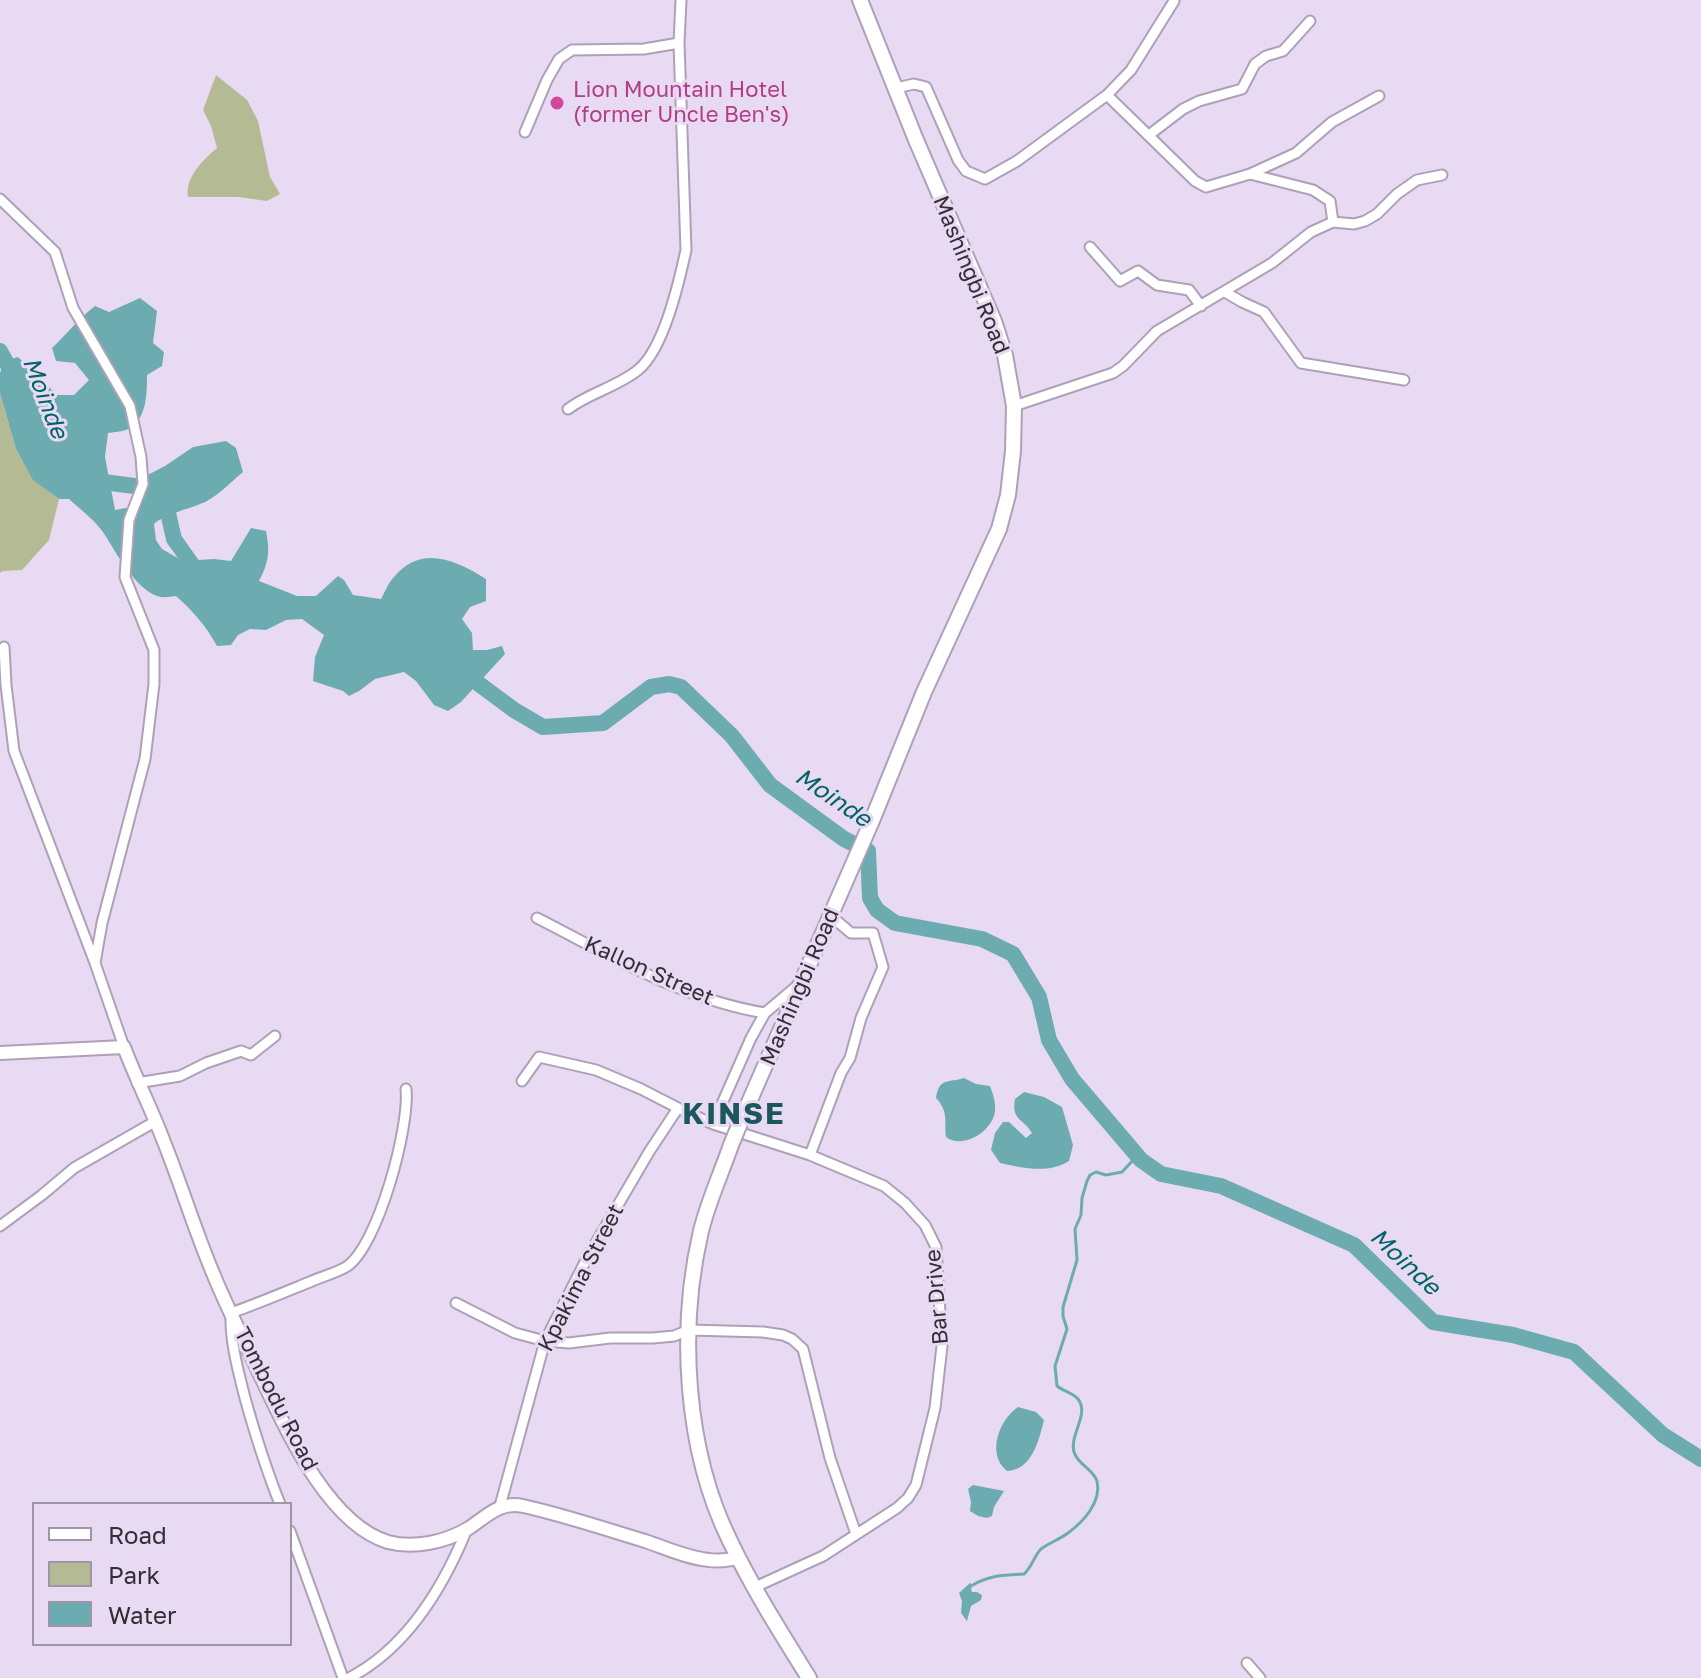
<!DOCTYPE html>
<style>
body{margin:0}
#map{position:relative;width:1701px;height:1678px;overflow:hidden;background:#e8daf2;font-family:"Golos Text",sans-serif}
canvas{display:block}
.legend{position:absolute;left:32px;top:1502px;width:260px;height:144px;box-sizing:border-box;background:#e8daf2;border:2px solid #a095a7;margin:0;padding:10px 14px;list-style:none;font-size:24px;color:#332d36}
.legend li{display:flex;align-items:center;gap:16px;height:40px}
.legend b{width:40px;border:2px solid #a095a7}
</style>
<div id="map">
<canvas width="1701" height="1678"></canvas>
<ul class="legend">
<li><b style="height:10px;background:#fff"></b>Road</li>
<li><b style="height:22px;background:#b4bb94"></b>Park</li>
<li><b style="height:22px;background:#6cacb1"></b>Water</li>
</ul>
</div>
<script>
const c = document.querySelector('canvas').getContext('2d');
c.lineJoin = 'round';
function paint(path, color) { c.fillStyle = color; c.fill(path, 'evenodd'); }
function stroke(path, color, width, dash) { c.strokeStyle = color; c.lineWidth = width; c.lineCap = dash ? 'butt' : 'round'; c.setLineDash(dash || []); c.stroke(path); }
function drawText(font, color, halo, rows, align = 'center') {
  c.font = font + ' "Golos Text",sans-serif'; c.lineWidth = 6; c.setLineDash([]); c.textBaseline = 'middle'; c.strokeStyle = halo; c.fillStyle = color; for (const [text, x, y, turn = 0] of rows) {
    c.save(); c.translate(x, y); c.rotate((+turn || 0) * Math.PI / 180); c.textAlign = isNaN(turn) ? turn : align; if (halo) c.strokeText(text, 0, 0); c.fillText(text, 0, 0); c.restore();
  }
}
paint(new Path2D(`
 M 216,75 L 247,100 L 258,121 L 270,177 L 280,194 L 267,201 L 239,197 L 188,197 C 185,177 203,160 217,148 L 211,126 L 203,110 Z
 M 0,393 L 16,449 L 33,479 L 59,499 L 49,540 L 22,570 L 3,571 L 0,573 Z`), '#b4bb94');
paint(new Path2D(`
 M 140,298 L 157,311 L 153,343 L 164,352 L 162,366 L 147,375 C 147,393 147,420 128,429 C 123,432 113,432 108,433 L 105,457 L 115,510 L 131,507 L 140,479 L 165,466 L 193,447 L 226,441 L 236,448 L 243,472 C 232,481 220,494 207,501 C 191,509 166,513 154,524 L 156,540 L 162,549 L 183,561 L 214,559 L 231,561 L 251,528 L 266,531 C 270,552 269,562 259,581 L 297,596 L 316,596 L 338,576 L 344,580 L 353,595 L 381,599 C 385,592 388,583 394,577 C 421,544 456,560 486,579 L 486,601 L 470,607 L 462,619 L 472,633 L 473,650 L 487,650 L 502,646 L 505,654 L 461,702 L 448,711 L 434,705 L 416,681 L 404,672 L 375,679 L 359,691 L 349,696 L 343,691 L 313,681 L 315,657 L 324,635 L 302,619 L 286,620 L 266,630 L 250,629 L 238,635 L 231,645 L 217,646 C 206,626 193,611 176,596 C 169,597 163,598 157,596 C 136,589 116,553 105,535 C 96,521 81,510 69,499 L 59,499 L 33,480 L 16,449 L 0,393 L 0,373 L 5,361 L 18,357 L 57,395 L 74,395 L 89,380 L 75,363 L 56,361 L 52,348 C 67,334 79,318 95,306 L 109,312 Z
 M 964,1078 L 976,1084 L 990,1086 C 993,1094 996,1103 995,1111 C 993,1131 963,1150 946,1137 C 944,1121 949,1112 936,1098 C 939,1077 949,1083 964,1078 Z
 M 1024,1092 L 1044,1097 L 1062,1107 L 1073,1145 L 1069,1161 C 1049,1174 1022,1168 1000,1163 L 991,1150 L 995,1133 L 1003,1122 L 1009,1122 L 1026,1138 L 1032,1133 C 1023,1118 1011,1120 1015,1099 Z
 M 1018,1407 L 1036,1412 L 1044,1420 C 1039,1440 1032,1470 1007,1471 C 986,1454 999,1420 1018,1407 Z
 M 973,1485 L 1004,1491 L 994,1507 L 992,1516 L 987,1518 L 978,1516 L 970,1511 L 971,1502 L 968,1489 Z
 M 970,1583 L 973,1585 L 971,1589 L 972,1592 L 977,1592 L 982,1595 L 981,1600 L 971,1606 L 967,1621 L 961,1613 L 962,1601 L 959,1593 Z`), '#6cacb1');
stroke(new Path2D(`
 M 973,1585 C 989,1575 1005,1575 1024,1574 C 1032,1567 1034,1556 1041,1549 C 1049,1543 1060,1539 1068,1533 C 1083,1522 1102,1502 1097,1481 C 1093,1469 1078,1465 1074,1452 C 1069,1435 1090,1414 1078,1399 C 1073,1393 1063,1391 1057,1386 L 1055,1366 L 1067,1329 L 1063,1316 L 1063,1307 L 1077,1260 L 1075,1229 L 1081,1215 L 1082,1198 L 1087,1181 L 1090,1175 L 1096,1172 L 1106,1175 L 1122,1172 L 1137,1156`), '#6cacb1', 3);
stroke(new Path2D(`
 M 0,351 L 16,380
 M 88,480 L 142,487 L 153,485 L 163,491 L 174,539 L 198,573 L 204,578
 M 466,666 L 479,684 L 514,710 L 543,727 L 603,723 L 651,687 L 669,684 L 681,687 L 732,736 L 770,785 L 844,839 L 868,851 L 870,898 L 877,910 L 895,923 L 982,939 L 1013,954 L 1039,997 L 1049,1040 L 1072,1079 L 1141,1160 L 1161,1174 L 1221,1186 L 1354,1245 L 1433,1322 L 1513,1335 L 1574,1352 L 1663,1435 L 1701,1459`), '#6cacb1', 16);
const street = new Path2D(`
 M 896,88 L 914,84 L 926,87 L 958,160 L 966,171 L 985,179 L 1017,161 L 1107,95 L 1131,70 L 1174,1
 M 1107,95 L 1195,181 L 1206,187 L 1250,174 L 1313,190 L 1330,201 L 1333,222
 M 525,132 L 547,80 L 559,59 L 572,50 L 644,49 L 679,43
 M 1149,135 L 1183,109 L 1199,101 L 1242,89 L 1255,64 L 1266,56 L 1283,51 L 1310,21
 M 1250,174 L 1296,153 L 1332,122 L 1379,96
 M 0,199 L 55,252 L 73,308 L 130,406 L 141,457 L 143,484 L 129,520 L 125,577 L 154,650 L 154,684 L 145,759 L 102,923 L 95,963
 M 1090,247 L 1120,281 L 1138,271 L 1157,285 L 1189,290 L 1201,306
 M 1225,292 L 1242,302 L 1264,312 L 1301,363 L 1404,380
 M 1014,406 L 1113,373 L 1123,366 L 1157,331 L 1272,263 L 1311,232 L 1333,222 L 1354,224 L 1365,221 L 1377,214 L 1397,194 L 1417,180 L 1442,175
 M 568,409 C 589,393 617,387 638,370 C 664,349 679,282 686,250 L 679,43 L 681,0
 M 4,647 L 6,685 L 14,751 L 95,963 L 124,1047
 M 537,918 C 612,956 681,999 765,1013
 M 522,1081 L 539,1057 L 596,1070 L 641,1089 L 678,1108 L 713,1124 L 810,1155 L 884,1186 L 905,1203 L 925,1225 L 936,1247 L 942,1346 L 935,1408 L 916,1485 L 908,1498 L 897,1508 L 823,1556 L 753,1588
 M 137,1083 L 180,1076 L 206,1063 L 241,1051 L 251,1055 L 275,1036
 M 713,1124 L 751,1038 L 765,1013 L 797,986
 M 810,1155 L 841,1073 L 850,1058 L 861,1018 L 883,967 L 873,933 L 851,933 L 831,916
 M 0,1226 L 42,1195 L 74,1168 L 156,1121
 M 456,1303 L 515,1333 L 545,1341 L 569,1343 L 610,1338 L 653,1338 L 674,1336 L 689,1330 L 763,1332 L 783,1335 L 792,1339 L 803,1349 L 830,1458 L 856,1534
 M 280,1504 C 266,1469 255,1434 245,1398 C 238,1370 230,1342 231,1313 C 259,1303 285,1292 312,1281 C 323,1276 336,1273 346,1267 C 378,1247 410,1126 406,1089
 M 500,1506 L 545,1341 L 587,1258 L 649,1152 L 678,1108
 M 290,1531 L 343,1678
 M 1247,1663 L 1260,1678
 M 349,1678 C 407,1648 443,1588 467,1529`);
const secondary = new Path2D(`
 M 0,1053 L 124,1047 C 136,1079 152,1110 164,1142 C 182,1187 196,1234 215,1278 C 229,1312 246,1344 261,1377 C 286,1429 328,1524 388,1542 C 414,1549 446,1542 469,1528 C 487,1516 500,1501 523,1506 C 564,1515 605,1529 645,1541 C 666,1548 687,1558 709,1560 C 719,1562 730,1559 739,1558`);
const primary = new Path2D(`
 M 743,1116 L 871,823 L 924,692 L 999,529 L 1008,495 L 1013,451 L 1014,406 L 1005,355 L 994,321 L 916,140 L 860,0
 M 731,1145 C 721,1174 708,1202 701,1231 C 678,1329 685,1450 730,1541 C 753,1589 781,1633 809,1678`);
stroke(street, '#aea0b7', 13);
stroke(secondary, '#aea0b7', 16);
stroke(primary, '#aea0b7', 18);
stroke(street, '#fff', 9);
stroke(secondary, '#fff', 12);
stroke(primary, '#fff', 14);
const primaryBridge = new Path2D(`
 M 731,1145 L 743,1116`);
stroke(primaryBridge, '#aea0b7', 18, []);
stroke(primaryBridge, '#fff', 14);
for (const [x, y, r, color] of [
 [557,103,8,"#d1479c"]
]) { const dot = new Path2D(); dot.arc(x, y, r, 0, 2 * Math.PI); c.fillStyle = color; c.fill(dot); stroke(dot, '#e8daf2', 3); }
drawText('22px', '#b23c85', '#e8daf2', [
 ["Lion Mountain Hotel",573,90],
 ["(former Uncle Ben's)",573,115]
], 'left');
drawText('22px', '#332d36', '#e8daf2', [
 ["Mashingbi Road",971,275,68],
 ["Kallon Street",649,971,24],
 ["Mashingbi Road",800,987,-67],
 ["Kpakima Street",581,1278,-63],
 ["Bar Drive",937,1297,-95],
 ["Tombodu Road",276,1399,63]
]);
drawText('italic 24px', '#006368', '#e8daf2', [
 ["Moinde",45,398,69],
 ["Moinde",833,798,34],
 ["Moinde",1405,1262,43]
]);
c.letterSpacing = '2px';
drawText('bold 30px', '#1c575d', '#e8daf2', [
 ["KINSE",734,1114]
]);
c.letterSpacing = '0px';
</script>
